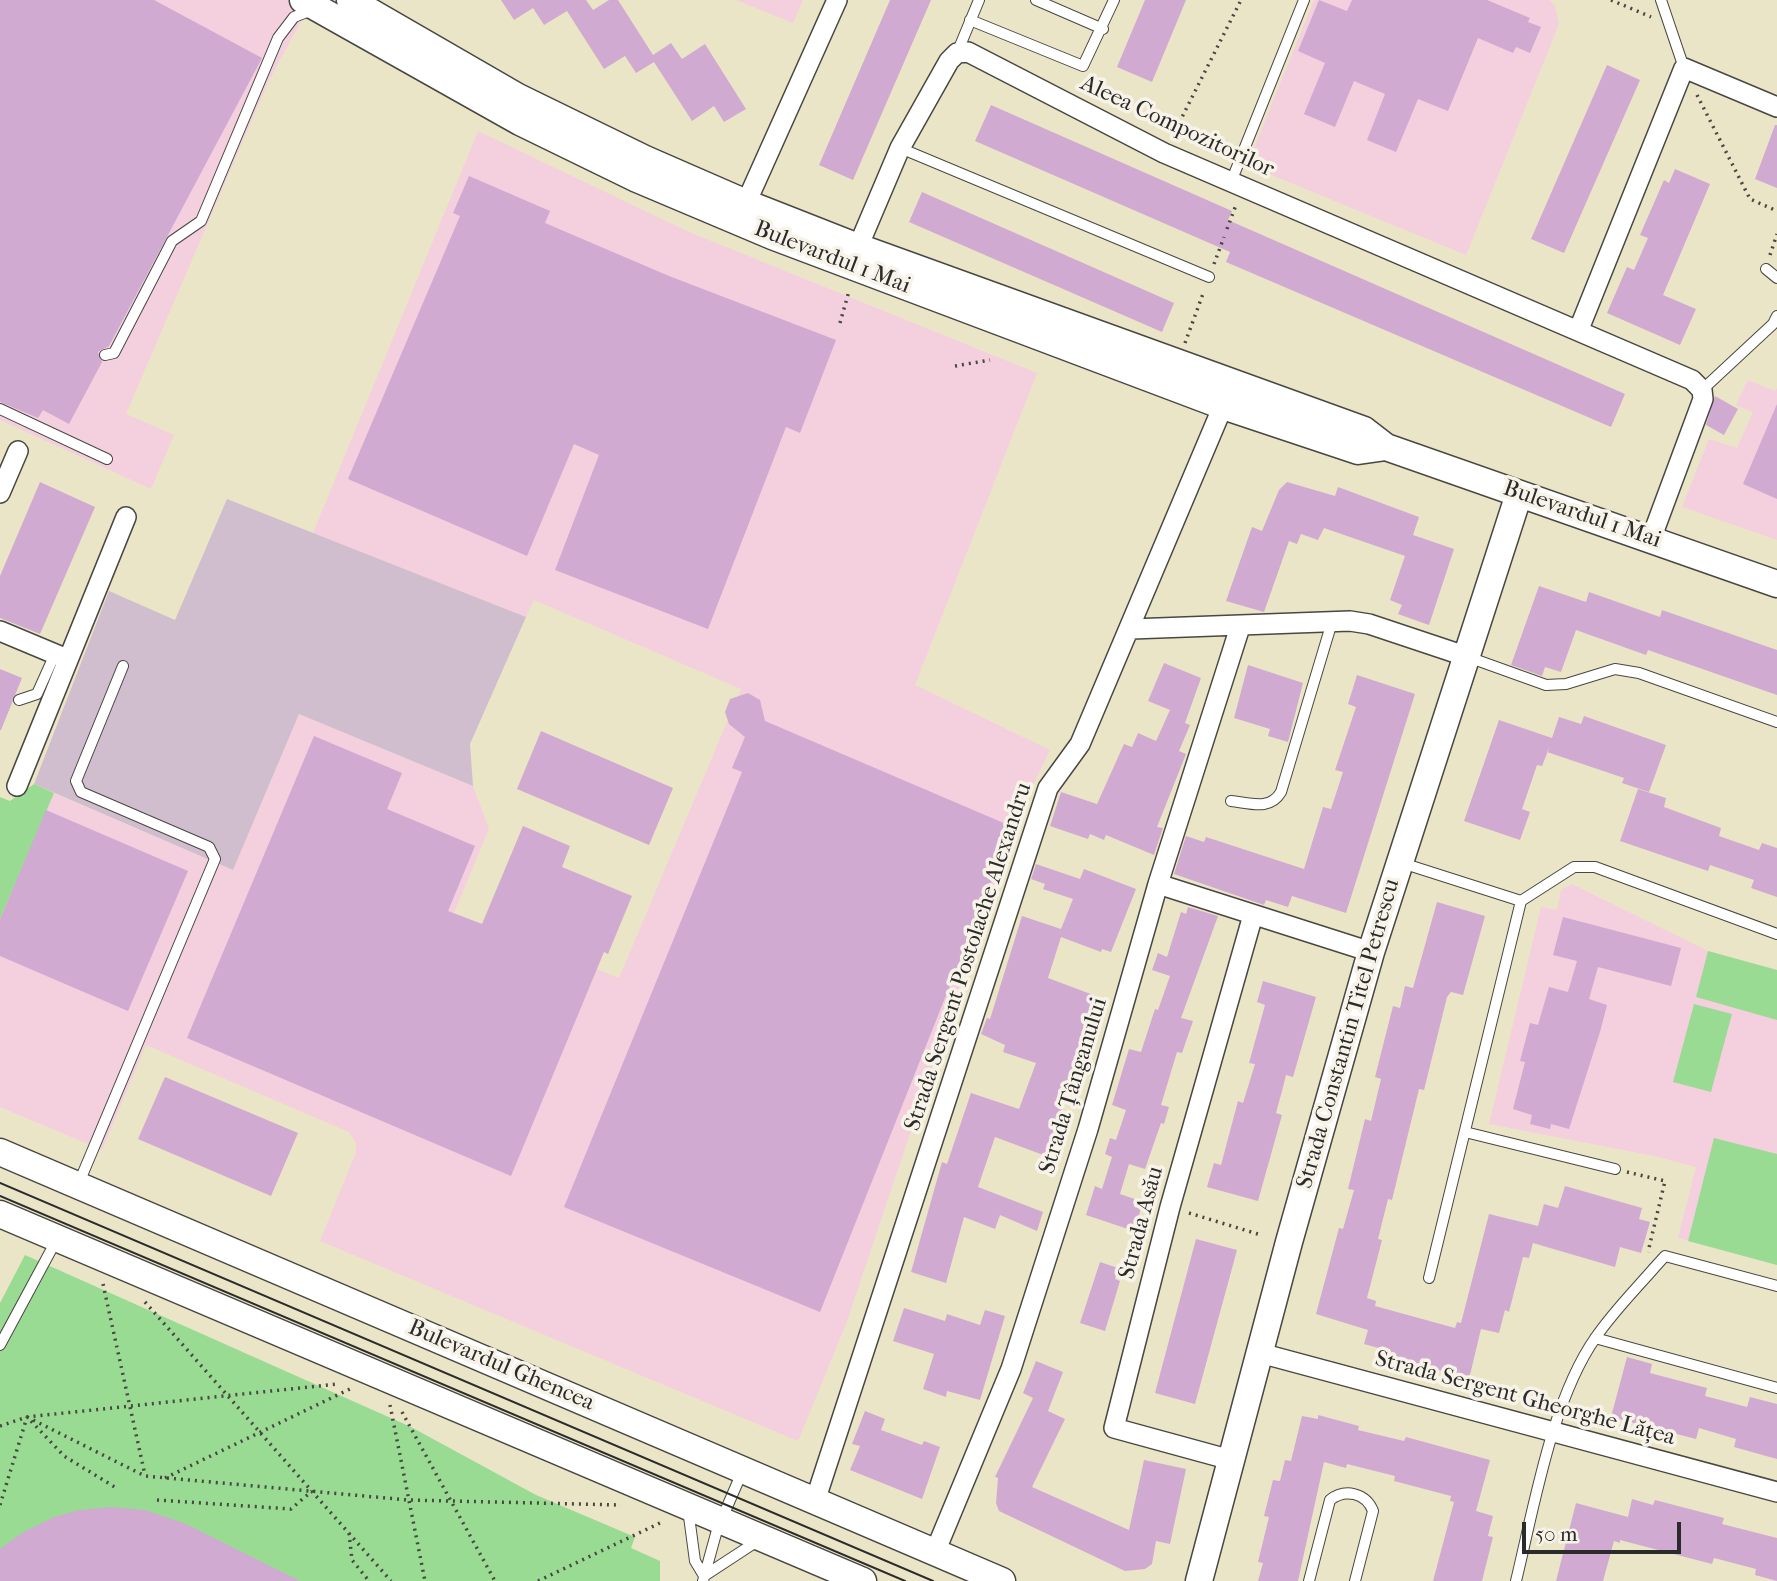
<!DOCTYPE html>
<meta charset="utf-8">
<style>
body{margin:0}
#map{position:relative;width:1777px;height:1581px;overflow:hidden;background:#ebe5c7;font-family:"IM FELL French Canon",serif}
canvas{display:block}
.scale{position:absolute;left:1522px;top:1522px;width:159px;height:32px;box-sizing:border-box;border:4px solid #2b2b2b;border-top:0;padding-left:9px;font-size:21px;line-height:24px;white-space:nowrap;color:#2b2b2b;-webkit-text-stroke:5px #f7f3e8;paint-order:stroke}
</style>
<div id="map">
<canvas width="1777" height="1581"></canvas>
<div class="scale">50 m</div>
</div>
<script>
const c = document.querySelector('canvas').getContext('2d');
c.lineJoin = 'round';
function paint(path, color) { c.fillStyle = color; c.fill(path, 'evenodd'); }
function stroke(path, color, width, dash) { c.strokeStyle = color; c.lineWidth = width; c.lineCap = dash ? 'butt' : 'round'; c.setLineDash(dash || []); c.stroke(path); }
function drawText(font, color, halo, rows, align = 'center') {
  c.font = font + ' "IM FELL French Canon",serif'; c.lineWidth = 7; c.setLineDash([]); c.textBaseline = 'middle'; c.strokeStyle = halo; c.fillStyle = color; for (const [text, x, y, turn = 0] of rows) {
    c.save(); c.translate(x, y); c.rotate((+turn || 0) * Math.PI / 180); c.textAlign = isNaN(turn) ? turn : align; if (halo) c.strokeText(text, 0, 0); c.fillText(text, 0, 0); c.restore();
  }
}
paint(new Path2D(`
 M 0,0 L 313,0 L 269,80 L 126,414 L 174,435 L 151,489 L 0,420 Z
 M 736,0 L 803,0 L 793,23 Z
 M 1314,0 L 1549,0 L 1555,6 L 1559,24 L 1466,255 L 1247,165 Z
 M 478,131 L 689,232 L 1037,373 L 915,685 L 1050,750 L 1013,827 L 846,1324 L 798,1441 L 320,1241 L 356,1152 L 356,1143 L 349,1132 L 146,1045 L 102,1150 L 0,1107 L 0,919 L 54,793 L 233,870 L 299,714 L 473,786 L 489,829 L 454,913 L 619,978 L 741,689 L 534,600 L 526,617 L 313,533 Z
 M 1748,380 L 1775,391 L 1777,388 L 1777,540 L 1682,507 L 1709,439 L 1737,448 L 1753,412 L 1736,405 Z
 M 1572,884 L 1708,951 L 1777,970 L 1777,1265 L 1678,1238 L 1696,1167 L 1654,1156 L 1489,1124 L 1541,907 L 1557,910 L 1561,890 Z`), '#f4cfde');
paint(new Path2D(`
 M 227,499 L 526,617 L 470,744 L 473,786 L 299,714 L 233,870 L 34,784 L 109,591 L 175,620 Z`), '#d0bdce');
paint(new Path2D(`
 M 34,784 L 54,793 L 0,919 L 0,797 L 10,801 Z
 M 1708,951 L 1777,970 L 1777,1020 L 1696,997 Z
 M 1694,1004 L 1732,1014 L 1711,1092 L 1673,1082 Z
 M 1714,1138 L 1777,1154 L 1777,1265 L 1688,1241 Z
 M 25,1255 L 411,1427 L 536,1495 L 635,1537 L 631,1548 L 660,1561 L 660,1581 L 0,1581 L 0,1303 Z`), '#99db93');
paint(new Path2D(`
 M 0,0 L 154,0 L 262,58 L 109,346 L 98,352 L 102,362 L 69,424 L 43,410 L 38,418 L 0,402 Z
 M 501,0 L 586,0 L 593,10 L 609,0 L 618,0 L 653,55 L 671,43 L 682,59 L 705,44 L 746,109 L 724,122 L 714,106 L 692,121 L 654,62 L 636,73 L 625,56 L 604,69 L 567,11 L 544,25 L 533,8 L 514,20 Z
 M 890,0 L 931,0 L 853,180 L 819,165 Z
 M 1145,0 L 1186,0 L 1152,82 L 1117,67 Z
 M 1319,0 L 1347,11 L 1352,0 L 1487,0 L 1530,18 L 1528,22 L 1541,27 L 1530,53 L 1516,47 L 1513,53 L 1478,38 L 1448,111 L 1418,99 L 1396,152 L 1367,140 L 1385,94 L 1354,81 L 1335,127 L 1304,114 L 1325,63 L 1298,51 Z
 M 1607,65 L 1640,80 L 1564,253 L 1531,239 Z
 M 991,105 L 1232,211 L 1228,220 L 1625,394 L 1611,427 L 1226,262 L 1230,252 L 975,141 Z
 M 1775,125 L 1777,125 L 1777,188 L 1755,179 Z
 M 1675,169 L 1710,184 L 1663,295 L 1696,309 L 1680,345 L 1607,313 L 1627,267 L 1634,270 L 1648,238 L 1640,235 L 1664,180 L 1669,183 Z
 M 469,176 L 550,211 L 545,223 L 669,276 L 836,340 L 800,433 L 786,427 L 708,629 L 555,570 L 599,455 L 574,444 L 527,556 L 348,479 L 460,216 L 453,213 Z
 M 922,192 L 1174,303 L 1162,332 L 909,222 Z
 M 1715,396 L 1738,409 L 1724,435 L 1706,425 Z
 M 1777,404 L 1777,499 L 1743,484 Z
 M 40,482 L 95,507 L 40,634 L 0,618 L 0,576 Z
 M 1287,482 L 1335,496 L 1338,487 L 1419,517 L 1413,535 L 1454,549 L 1429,625 L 1398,614 L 1402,605 L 1390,600 L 1405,556 L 1324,528 L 1318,540 L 1301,534 L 1297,544 L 1289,541 L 1264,612 L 1226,601 L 1252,527 L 1262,531 L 1279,490 Z
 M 1539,586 L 1586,602 L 1589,592 L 1660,617 L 1662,610 L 1777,650 L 1777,695 L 1648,650 L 1646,655 L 1576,630 L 1561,672 L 1545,667 L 1542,676 L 1511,665 Z
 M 1164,663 L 1201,678 L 1185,723 L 1190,725 L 1179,751 L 1186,754 L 1157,827 L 1163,828 L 1154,855 L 1106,835 L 1104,840 L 1090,834 L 1088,839 L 1050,826 L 1061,792 L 1097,804 L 1124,744 L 1132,747 L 1138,733 L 1156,741 L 1170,710 L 1148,701 Z
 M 1248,665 L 1303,683 L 1288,742 L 1268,736 L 1270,729 L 1234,718 Z
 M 0,669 L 22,678 L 1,730 L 0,730 Z
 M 1357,675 L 1415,694 L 1346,913 L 1292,896 L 1288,907 L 1266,900 L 1264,905 L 1174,874 L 1186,836 L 1204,842 L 1206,837 L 1304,869 L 1323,807 L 1331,809 L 1343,772 L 1335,770 L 1356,707 L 1348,704 Z
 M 748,693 L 760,700 L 765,721 L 1013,827 L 820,1312 L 564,1207 L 742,772 L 732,768 L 745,737 L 729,724 L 725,712 L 730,699 Z
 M 1584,716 L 1666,745 L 1649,792 L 1622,783 L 1624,778 L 1547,752 L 1550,746 L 1542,766 L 1537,765 L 1522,809 L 1530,812 L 1520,840 L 1464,821 L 1499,720 L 1552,738 L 1559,717 L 1581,724 Z
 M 541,731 L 673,788 L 649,845 L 517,789 Z
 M 314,736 L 402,773 L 387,809 L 475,846 L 448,911 L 482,924 L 523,826 L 570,846 L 562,867 L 632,896 L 608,954 L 604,952 L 511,1176 L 187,1038 Z
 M 1638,789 L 1666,798 L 1664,807 L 1721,828 L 1719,836 L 1759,850 L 1762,843 L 1777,848 L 1777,897 L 1751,888 L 1754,880 L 1710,865 L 1708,871 L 1620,841 Z
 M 46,810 L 188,871 L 128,1011 L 0,956 L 0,919 Z
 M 1036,864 L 1080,879 L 1084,869 L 1136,889 L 1111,952 L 1102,949 L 1101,952 L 1061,937 L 1048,978 L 1104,999 L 1075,1068 L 1046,1156 L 995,1137 L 978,1187 L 1043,1212 L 1037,1231 L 1000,1215 L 995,1229 L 964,1217 L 946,1283 L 911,1272 L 942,1162 L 947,1164 L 971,1093 L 1019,1109 L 1036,1063 L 1003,1052 L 1005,1045 L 981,1034 L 987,1018 L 990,1019 L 1022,916 L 1061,929 L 1073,899 L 1043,889 L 1045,884 L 1031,879 Z
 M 1437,902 L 1485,916 L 1463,995 L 1451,992 L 1447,997 L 1424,1090 L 1419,1089 L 1392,1200 L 1388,1199 L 1378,1239 L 1382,1240 L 1367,1298 L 1376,1301 L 1375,1306 L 1455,1328 L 1457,1322 L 1461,1323 L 1489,1214 L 1538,1226 L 1544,1204 L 1558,1208 L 1565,1186 L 1642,1208 L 1639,1219 L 1650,1222 L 1641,1253 L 1620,1247 L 1615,1267 L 1533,1243 L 1529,1258 L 1523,1257 L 1509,1312 L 1505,1310 L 1499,1333 L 1481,1329 L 1469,1379 L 1381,1353 L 1382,1349 L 1364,1344 L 1368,1330 L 1316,1314 L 1339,1228 L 1343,1229 L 1354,1190 L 1348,1189 L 1365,1119 L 1371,1121 L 1381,1079 L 1375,1077 L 1393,1006 L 1400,1008 L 1405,986 L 1413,988 Z
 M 1188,907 L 1218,916 L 1181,1018 L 1193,1021 L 1182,1053 L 1177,1052 L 1161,1105 L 1169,1107 L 1164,1124 L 1161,1123 L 1145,1169 L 1129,1164 L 1120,1194 L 1143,1202 L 1134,1231 L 1086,1215 L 1095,1186 L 1102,1189 L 1112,1157 L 1105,1154 L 1110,1138 L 1116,1140 L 1126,1110 L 1112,1105 L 1129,1049 L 1141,1052 L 1155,1009 L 1158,1010 L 1170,976 L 1152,970 L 1158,953 L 1167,957 L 1181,912 L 1186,914 Z
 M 1563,917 L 1681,948 L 1671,986 L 1598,967 L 1589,999 L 1607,1005 L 1600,1032 L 1569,1129 L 1551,1124 L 1550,1129 L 1530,1124 L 1532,1115 L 1513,1109 L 1525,1062 L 1520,1061 L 1530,1023 L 1538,1025 L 1549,987 L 1568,992 L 1577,961 L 1553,955 Z
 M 1263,981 L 1316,997 L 1293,1077 L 1286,1075 L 1282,1091 L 1276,1113 L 1282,1115 L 1258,1201 L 1207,1187 L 1214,1163 L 1221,1165 L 1238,1101 L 1243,1103 L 1255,1064 L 1249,1063 L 1265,1005 L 1257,1002 Z
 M 165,1077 L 298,1133 L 271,1196 L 138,1139 Z
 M 1196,1239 L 1237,1250 L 1195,1404 L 1155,1393 Z
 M 1100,1262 L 1118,1268 L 1115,1279 L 1120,1281 L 1105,1331 L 1080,1323 Z
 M 904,1308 L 945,1321 L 947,1314 L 980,1325 L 985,1310 L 1005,1316 L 980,1400 L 947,1391 L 946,1397 L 923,1389 L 934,1354 L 893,1341 Z
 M 1627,1357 L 1652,1364 L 1650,1373 L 1707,1388 L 1705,1396 L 1747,1407 L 1750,1397 L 1777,1404 L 1777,1459 L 1734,1447 L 1736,1439 L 1699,1428 L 1696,1439 L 1611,1417 Z
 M 1036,1361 L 1063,1372 L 1048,1411 L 1065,1419 L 1032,1487 L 1129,1530 L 1144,1460 L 1186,1469 L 1170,1544 L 1156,1541 L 1152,1564 L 1145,1569 L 1125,1571 L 999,1511 L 996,1503 L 998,1478 L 995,1477 L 1033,1398 L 1023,1393 Z
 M 865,1411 L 885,1419 L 881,1430 L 922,1445 L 924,1441 L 940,1447 L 922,1499 L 850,1470 L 860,1446 L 852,1444 Z
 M 1318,1415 L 1359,1426 L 1358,1430 L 1404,1441 L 1406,1437 L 1490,1460 L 1476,1511 L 1493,1516 L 1488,1536 L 1493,1537 L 1482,1581 L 1433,1581 L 1454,1502 L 1450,1501 L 1451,1496 L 1394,1481 L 1395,1476 L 1347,1464 L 1346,1468 L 1324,1462 L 1298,1581 L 1258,1581 L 1263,1563 L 1258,1562 L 1269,1517 L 1264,1516 L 1273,1480 L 1280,1481 L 1285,1460 L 1291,1461 L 1302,1416 L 1318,1419 Z
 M 1632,1499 L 1653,1505 L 1655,1500 L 1724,1518 L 1722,1524 L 1777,1538 L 1777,1581 L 1755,1575 L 1756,1569 L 1714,1558 L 1712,1564 L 1620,1540 L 1620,1543 L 1614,1541 L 1603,1581 L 1556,1581 L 1576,1503 L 1628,1517 Z
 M 111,1507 L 145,1510 L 186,1524 L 300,1581 L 0,1581 L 0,1549 L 22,1533 L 54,1517 L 79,1510 Z`), '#d0aad1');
const lane = new Path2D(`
 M 1036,0 L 1103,29
 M 1661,0 L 1684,68
 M 970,20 L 1083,66 L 1114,0
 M 957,53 L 979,0
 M 900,148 L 1209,277
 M 1231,182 L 1304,0
 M 1766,269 L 1777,278
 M 105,355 L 114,353 L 172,241 L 201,221 L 278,38 L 294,17 L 312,10
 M 1702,390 L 1773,324 L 1777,316
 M 0,409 L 107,459
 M 1468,657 L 1546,685 L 1566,684 L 1615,669 L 1639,673 L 1777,722
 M 19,700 L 37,694 L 55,654
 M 1231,801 C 1250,803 1270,811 1281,792 L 1332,622
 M 1402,863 L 1521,901 L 1574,867 L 1595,867 L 1777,934
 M 1465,1132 L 1615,1169
 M 78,1185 L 215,859 L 209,847 L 81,792 L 76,781 L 123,666
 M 1429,1278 L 1521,901
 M 1595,1338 L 1777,1388
 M 0,1345 L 57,1239
 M 688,1509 L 695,1561 L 704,1576
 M 704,1576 L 759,1540
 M 703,1581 L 717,1530 L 743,1470
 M 1309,1581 L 1330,1500 C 1345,1488 1366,1493 1373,1511 L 1355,1581
 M 1516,1581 C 1534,1507 1552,1399 1596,1337 C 1613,1312 1635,1290 1655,1267 L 1665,1256 L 1777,1286`);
const street = new Path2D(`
 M 746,203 L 837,0
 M 858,247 L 900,148 L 949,61 L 957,53 L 968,52 L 1164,153 L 1692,380 L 1702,390 L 1703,399 L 1651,539
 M 1579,329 L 1684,68 L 1777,107
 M 0,493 L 18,451
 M 1131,629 L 1350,621 L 1369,624 L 1465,656
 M 0,631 L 67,659
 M 17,786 L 126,517
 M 1158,884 L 1371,952
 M 1260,1353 L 1777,1492
 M 1231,1460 L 1114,1428 L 1170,1207 L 1253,915
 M 815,1501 L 1048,788 L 1080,744 L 1223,406
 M 935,1552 L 1011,1369 L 1088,1129 L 1158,884 L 1240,627`);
const secondary = new Path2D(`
 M 303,0 L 520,122 L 637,179 L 772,236 L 1223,406 L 1358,451 L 1386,447
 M 350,0 L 518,97 L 645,159 L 746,203 L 858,247 L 1364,430 L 1386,447 L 1777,584
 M 0,1152 L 1002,1581
 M 0,1214 L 863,1581
 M 1199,1581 L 1289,1242 L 1371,952 L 1519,494`);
stroke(lane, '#484742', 12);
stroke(street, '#484742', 22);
stroke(secondary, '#484742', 29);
stroke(new Path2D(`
 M 1611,0 L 1651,17
 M 1697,95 L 1750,199 L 1777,211
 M 1173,135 L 1241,0
 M 1227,229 L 1236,205
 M 1770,255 L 1777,234
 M 1214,264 L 1224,237
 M 840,323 L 849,291
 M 1185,343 L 1204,291
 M 955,366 L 990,360
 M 1627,1172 L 1665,1181 L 1648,1252
 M 1189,1213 L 1261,1235
 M 103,1284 L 145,1475
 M 145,1302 L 391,1581
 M 390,1405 L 425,1581
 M 402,1412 L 495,1581
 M 27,1417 L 145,1476 L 408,1500 L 621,1505
 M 31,1421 L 64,1456 L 118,1489
 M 0,1426 L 27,1417 L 337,1384
 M 165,1478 L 350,1389
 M 157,1500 L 291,1509 L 312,1491
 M 0,1505 L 27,1417
 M 349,1533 L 352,1560 L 369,1581
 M 538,1581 L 662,1522`), '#484742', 3.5, [2, 5]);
stroke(lane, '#fff', 10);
stroke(street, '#fff', 19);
stroke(secondary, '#fff', 26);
stroke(new Path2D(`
 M 0,1183 L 933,1581
 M 0,1196 L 905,1581`), '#2b2b2b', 2);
drawText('23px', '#2b2b2b', '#f7f3e8', [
 ["Aleea Compozitorilor",1177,127,25],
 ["Bulevardul 1 Mai",832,258,21],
 ["Bulevardul 1 Mai",1582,515,19],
 ["Strada Sergent Postolache Alexandru",969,957,-72],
 ["Strada Constantin Titel Petrescu",1349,1034,-74],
 ["Strada Țânganului",1074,1086,-73],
 ["Strada Asău",1142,1223,-75],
 ["Bulevardul Ghencea",501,1366,23],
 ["Strada Sergent Gheorghe Lățea",1525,1399,15]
]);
</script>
